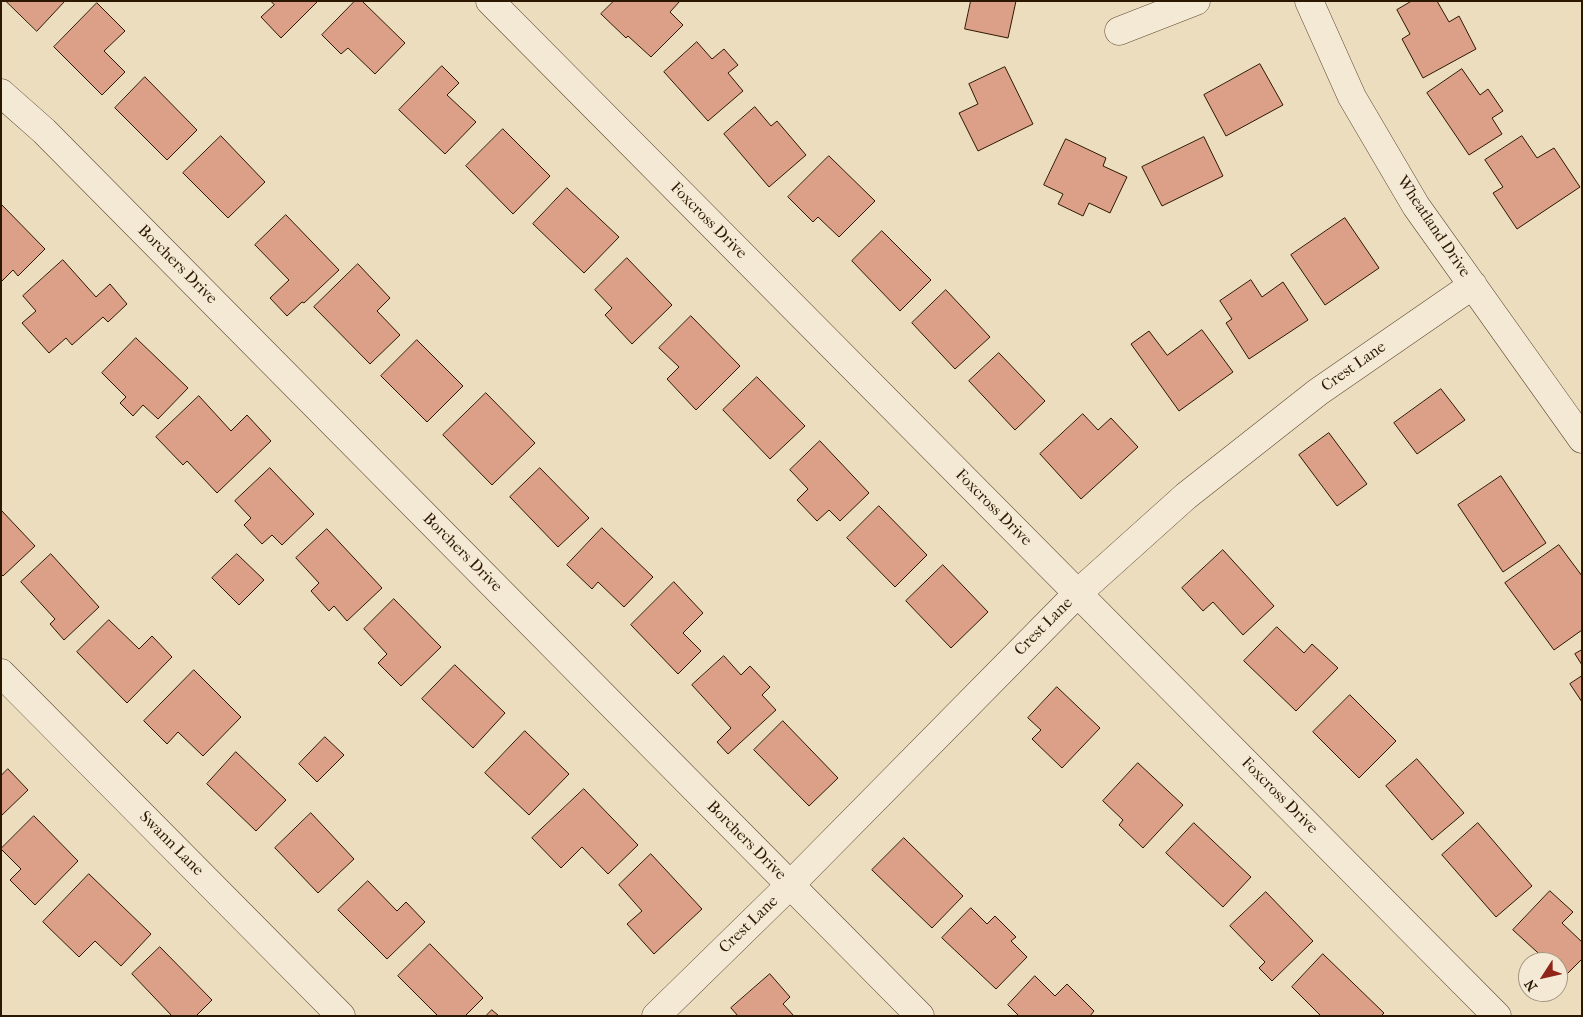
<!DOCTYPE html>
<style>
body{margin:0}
#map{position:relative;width:1583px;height:1017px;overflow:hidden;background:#edddbf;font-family:"IM FELL French Canon",serif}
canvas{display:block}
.frame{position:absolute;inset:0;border:2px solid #2c1800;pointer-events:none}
.north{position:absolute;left:1518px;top:952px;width:50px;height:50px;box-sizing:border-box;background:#f3e9d5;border:1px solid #a39580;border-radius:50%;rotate:235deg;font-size:14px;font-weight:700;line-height:20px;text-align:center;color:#2c1800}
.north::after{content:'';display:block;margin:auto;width:18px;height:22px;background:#8f2418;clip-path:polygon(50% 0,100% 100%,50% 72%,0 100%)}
</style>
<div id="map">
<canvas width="1583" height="1017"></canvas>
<div class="frame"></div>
<div class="north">N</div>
</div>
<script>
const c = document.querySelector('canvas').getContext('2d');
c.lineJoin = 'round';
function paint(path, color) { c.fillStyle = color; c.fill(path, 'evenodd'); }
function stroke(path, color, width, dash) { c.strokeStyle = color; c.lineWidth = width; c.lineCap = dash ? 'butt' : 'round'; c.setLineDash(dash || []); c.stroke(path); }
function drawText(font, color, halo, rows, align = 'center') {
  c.font = font + ' "IM FELL French Canon",serif'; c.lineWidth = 5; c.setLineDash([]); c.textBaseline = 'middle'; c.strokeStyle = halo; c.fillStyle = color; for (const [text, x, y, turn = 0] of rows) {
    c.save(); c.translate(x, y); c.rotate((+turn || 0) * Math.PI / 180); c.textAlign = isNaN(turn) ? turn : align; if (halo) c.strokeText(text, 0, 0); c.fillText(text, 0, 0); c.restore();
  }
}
const building = new Path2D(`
 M 6,1 L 65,1 L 37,31 Z
 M 271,1 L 318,1 L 281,38 L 261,17 L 274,5 Z
 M 355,1 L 362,1 L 405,43 L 375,74 L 348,48 L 341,54 L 322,35 Z
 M 614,1 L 680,1 L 670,12 L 683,25 L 651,57 L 628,36 L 626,38 L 601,14 Z
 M 971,1 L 1016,1 L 1008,38 L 965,29 Z
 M 1412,1 L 1437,1 L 1449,22 L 1459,16 L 1476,49 L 1423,78 L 1402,39 L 1410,34 L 1397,10 Z
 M 97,3 L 125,31 L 104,51 L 125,72 L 102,95 L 54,47 Z
 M 697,42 L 712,59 L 724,49 L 738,65 L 728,73 L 743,91 L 708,121 L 664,72 Z
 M 1260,64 L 1283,105 L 1226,136 L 1204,95 Z
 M 442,66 L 459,83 L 447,95 L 476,122 L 445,154 L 399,110 Z
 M 1005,67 L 1033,124 L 978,151 L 959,113 L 978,104 L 969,84 Z
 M 1462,69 L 1480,95 L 1488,89 L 1503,111 L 1492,118 L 1502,134 L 1469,155 L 1427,93 Z
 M 145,77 L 197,130 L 167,160 L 115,108 Z
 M 755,107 L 771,126 L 777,121 L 806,155 L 769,187 L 724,134 Z
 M 503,129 L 550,176 L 513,214 L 466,166 Z
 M 221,136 L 265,182 L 228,218 L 183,173 Z
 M 1522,136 L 1537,158 L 1554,148 L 1580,187 L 1517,229 L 1493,193 L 1503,187 L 1485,160 Z
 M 1204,137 L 1223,176 L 1162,206 L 1142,167 Z
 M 1066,139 L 1106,158 L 1103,166 L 1127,177 L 1110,213 L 1089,203 L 1083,216 L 1058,204 L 1063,194 L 1044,185 Z
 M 829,156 L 875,201 L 839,237 L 818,217 L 813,222 L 788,197 Z
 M 567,188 L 619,237 L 584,273 L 533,224 Z
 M 1,204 L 45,249 L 18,276 L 13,270 L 1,282 Z
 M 286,215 L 339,270 L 304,303 L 302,302 L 287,316 L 270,298 L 289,280 L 255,245 Z
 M 1345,218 L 1379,268 L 1325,305 L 1291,255 Z
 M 882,231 L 931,280 L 900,311 L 852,261 Z
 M 627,258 L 672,305 L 632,344 L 605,315 L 612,308 L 595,290 Z
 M 63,260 L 96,297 L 110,284 L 127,304 L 108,322 L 103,317 L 72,345 L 66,338 L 49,353 L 22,323 L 36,311 L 23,296 Z
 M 358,264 L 390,298 L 377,311 L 400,335 L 370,364 L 314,307 Z
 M 1251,280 L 1262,297 L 1283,282 L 1308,320 L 1249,359 L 1226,323 L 1232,319 L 1220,301 Z
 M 946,290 L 990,337 L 955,369 L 912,323 Z
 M 691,316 L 740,366 L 696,410 L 667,379 L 679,367 L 659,348 Z
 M 1202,330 L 1233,372 L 1179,411 L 1131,344 L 1149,331 L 1167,355 Z
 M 136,338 L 188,388 L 158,419 L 143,405 L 133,416 L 120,403 L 126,397 L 102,373 Z
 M 417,340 L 463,386 L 427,422 L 381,376 Z
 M 999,353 L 1045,401 L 1015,430 L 969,381 Z
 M 757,377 L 805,426 L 770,459 L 723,410 Z
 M 1441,389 L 1465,420 L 1417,454 L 1394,423 Z
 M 486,393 L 535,443 L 492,485 L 443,435 Z
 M 199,396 L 231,431 L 247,415 L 271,441 L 217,493 L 187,461 L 183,465 L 156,437 Z
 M 1083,414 L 1098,430 L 1111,418 L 1138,447 L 1081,499 L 1040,454 Z
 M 1329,433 L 1367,484 L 1337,506 L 1299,455 Z
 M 820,441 L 869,493 L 840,521 L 829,510 L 817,521 L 797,500 L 808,489 L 790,470 Z
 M 270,468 L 314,514 L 282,545 L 272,535 L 262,544 L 244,525 L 251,518 L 235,501 Z
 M 540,468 L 589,518 L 558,547 L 510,497 Z
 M 1501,476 L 1546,543 L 1503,572 L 1458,505 Z
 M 879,506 L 927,555 L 895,587 L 847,538 Z
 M 1,510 L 35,546 L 3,576 L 1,574 Z
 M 602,528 L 653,577 L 624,607 L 598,582 L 592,589 L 567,565 Z
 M 327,529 L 382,588 L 347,621 L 334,606 L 329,611 L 311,591 L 319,583 L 296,558 Z
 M 1559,545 L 1582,576 L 1582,630 L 1554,650 L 1505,583 Z
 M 1223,550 L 1274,606 L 1243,635 L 1213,602 L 1203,611 L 1182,588 Z
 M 51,554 L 99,607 L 64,640 L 50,624 L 55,619 L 21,582 Z
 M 237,554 L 264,580 L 239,605 L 212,578 Z
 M 943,565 L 988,612 L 951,648 L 906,601 Z
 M 674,582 L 703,613 L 683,633 L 701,651 L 678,674 L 631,625 Z
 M 394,599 L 441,647 L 401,686 L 378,663 L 387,654 L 364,629 Z
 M 109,620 L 139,649 L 152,636 L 172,657 L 127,703 L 77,652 Z
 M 1277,627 L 1304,653 L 1312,644 L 1338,668 L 1296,711 L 1244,661 Z
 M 1582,650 L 1582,665 L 1575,654 Z
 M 724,656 L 741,675 L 750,666 L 770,687 L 762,695 L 776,710 L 728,754 L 717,742 L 731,728 L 692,685 Z
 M 455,665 L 505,713 L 473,748 L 422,699 Z
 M 194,670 L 241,717 L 203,756 L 178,732 L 167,744 L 144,721 Z
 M 1582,676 L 1582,702 L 1570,684 Z
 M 1057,687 L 1100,728 L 1062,768 L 1032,739 L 1041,730 L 1028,718 Z
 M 1350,695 L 1396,741 L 1359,778 L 1313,732 Z
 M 783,721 L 838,778 L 809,806 L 754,750 Z
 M 525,731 L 569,774 L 529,815 L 485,773 Z
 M 325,737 L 344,755 L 317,782 L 299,764 Z
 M 236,752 L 286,800 L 256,831 L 207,784 Z
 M 1417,759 L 1464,813 L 1432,840 L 1386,786 Z
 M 1138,763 L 1183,805 L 1143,848 L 1119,825 L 1123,820 L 1103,801 Z
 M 8,769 L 28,790 L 1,816 L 1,776 Z
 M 584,789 L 638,845 L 608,874 L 582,847 L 561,868 L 532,838 Z
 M 311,813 L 354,859 L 318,893 L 275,848 Z
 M 34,816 L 78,861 L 35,905 L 10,880 L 21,869 L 1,849 Z
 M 1194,823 L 1251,877 L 1223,907 L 1166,853 Z
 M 1478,823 L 1532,886 L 1496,917 L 1442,855 Z
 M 904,838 L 963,896 L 932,928 L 872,870 Z
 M 651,854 L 702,909 L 654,954 L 627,924 L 642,911 L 619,885 Z
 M 89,874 L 151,934 L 121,966 L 95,941 L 79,957 L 43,922 Z
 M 368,881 L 397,911 L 406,902 L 425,922 L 387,959 L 338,910 Z
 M 1550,891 L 1573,912 L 1562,923 L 1582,942 L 1582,959 L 1564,977 L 1558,971 L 1558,962 L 1548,962 L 1513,930 Z
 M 1266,892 L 1313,941 L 1272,981 L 1259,968 L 1265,962 L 1230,926 Z
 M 971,908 L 987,924 L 995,916 L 1016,937 L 1011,941 L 1027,957 L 996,989 L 942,938 Z
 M 430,944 L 483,998 L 465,1016 L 438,1016 L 398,976 Z
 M 160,947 L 212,1000 L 196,1016 L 172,1016 L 132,974 Z
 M 1323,954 L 1384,1013 L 1381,1016 L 1321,1016 L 1292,987 Z
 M 770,974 L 790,997 L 783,1004 L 794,1016 L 738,1016 L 731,1008 Z
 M 1035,976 L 1055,996 L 1067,984 L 1094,1011 L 1090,1016 L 1019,1016 L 1008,1005 Z
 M 492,1010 L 499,1016 L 486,1016 Z`);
paint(building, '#dc9f88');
stroke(building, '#2c1800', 1);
const street = new Path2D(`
 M 490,1 L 1497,1016
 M 1309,1 L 1352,97 L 1416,206 L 1582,439
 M 1119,31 L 1196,1
 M 1,93 L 44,131 L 920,1016
 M 1,673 L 341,1016
 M 656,1016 L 790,885 L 1078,593 L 1186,496 L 1318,392 L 1473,285`);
stroke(street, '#5c4930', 29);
stroke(street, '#f3e9d5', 28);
drawText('16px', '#2c1800', '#f3e9d5', [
 ["Foxcross Drive",708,221,45],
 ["Wheatland Drive",1433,227,56],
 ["Borchers Drive",177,265,45],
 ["Crest Lane",1354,367,-35],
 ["Foxcross Drive",993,508,45],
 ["Borchers Drive",462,553,45],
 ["Crest Lane",1044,627,-45],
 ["Foxcross Drive",1279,796,45],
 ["Borchers Drive",746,841,45],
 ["Swann Lane",171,844,45],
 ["Crest Lane",749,925,-44]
]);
</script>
